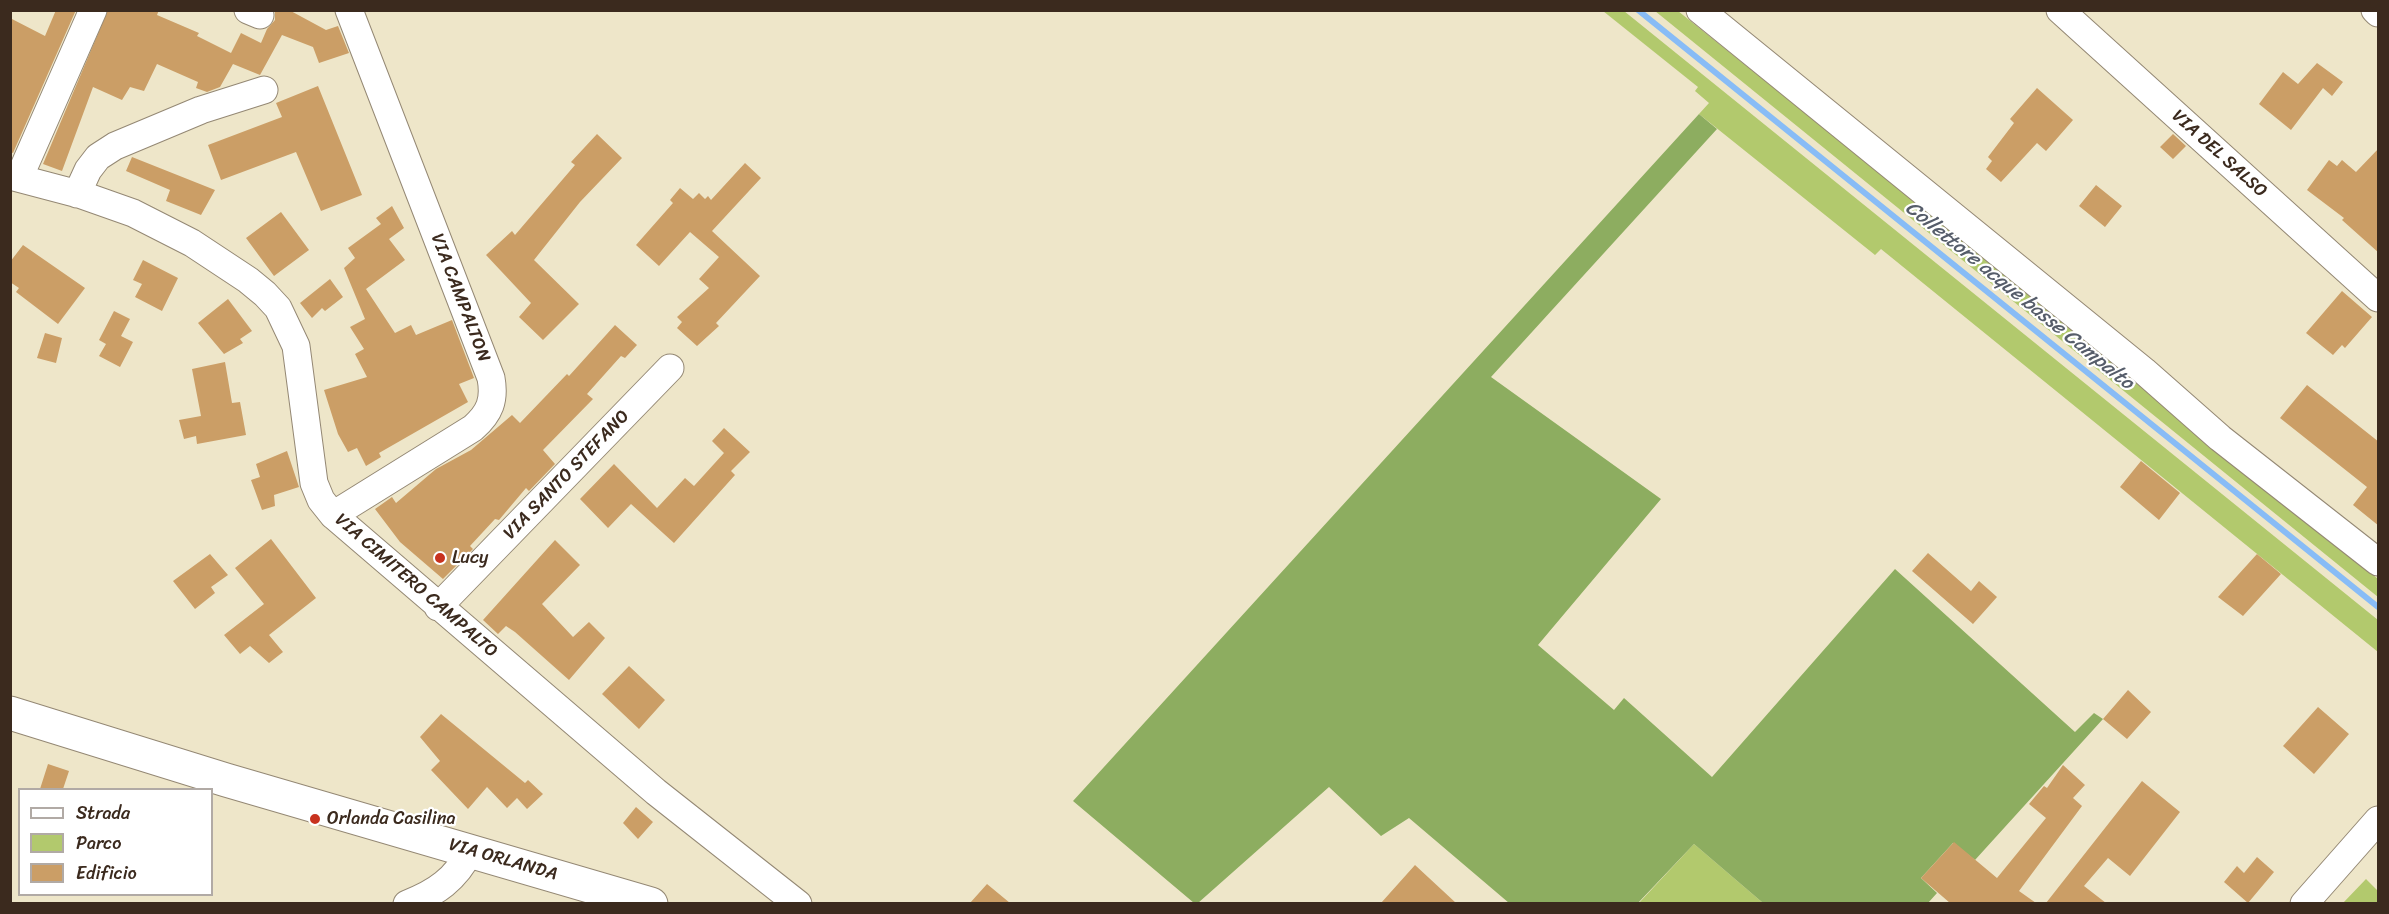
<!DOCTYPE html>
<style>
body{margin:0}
#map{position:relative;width:2389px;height:914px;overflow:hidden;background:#eee6c9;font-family:Sriracha,sans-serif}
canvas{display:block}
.frame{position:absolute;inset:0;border:12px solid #3b2a1e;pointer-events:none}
.legend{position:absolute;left:18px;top:788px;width:195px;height:108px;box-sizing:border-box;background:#fff;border:2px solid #b1aaa5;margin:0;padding:8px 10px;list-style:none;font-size:18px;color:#3b2a1e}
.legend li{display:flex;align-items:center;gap:12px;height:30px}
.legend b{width:30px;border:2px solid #b1aaa5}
</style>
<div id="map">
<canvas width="2389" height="914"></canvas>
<div class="frame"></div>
<ul class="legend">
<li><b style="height:8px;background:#fff"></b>Strada</li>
<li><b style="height:16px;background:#b2c96d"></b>Parco</li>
<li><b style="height:16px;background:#cb9e66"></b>Edificio</li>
</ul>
</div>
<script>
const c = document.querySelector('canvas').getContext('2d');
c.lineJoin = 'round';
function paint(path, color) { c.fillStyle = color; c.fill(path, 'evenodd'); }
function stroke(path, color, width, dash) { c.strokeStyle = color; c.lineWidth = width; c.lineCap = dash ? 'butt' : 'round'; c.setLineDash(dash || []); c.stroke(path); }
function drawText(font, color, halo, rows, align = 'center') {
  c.font = font + ' Sriracha,sans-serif'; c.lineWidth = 4.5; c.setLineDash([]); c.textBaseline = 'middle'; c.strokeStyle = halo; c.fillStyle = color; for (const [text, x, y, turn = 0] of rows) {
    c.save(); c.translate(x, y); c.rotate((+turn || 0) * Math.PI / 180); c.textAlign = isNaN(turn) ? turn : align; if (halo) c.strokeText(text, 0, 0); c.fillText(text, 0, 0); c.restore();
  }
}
paint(new Path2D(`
 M 1603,11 L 1624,11 L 2378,620 L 2378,652 L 1881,249 L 1875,255 L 1699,114 L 1709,103 L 1695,91 L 1698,87 Z
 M 1655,11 L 1678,11 L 2158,396 L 2378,579 L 2378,597 Z
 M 1694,844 L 1763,903 L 1638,904 Z
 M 2366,879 L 2378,891 L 2378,903 L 2343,903 Z`), '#b2c96d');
paint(new Path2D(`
 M 1699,114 L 1717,129 L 1491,377 L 1661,499 L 1538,645 L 1614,710 L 1624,698 L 1712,777 L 1895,569 L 2075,732 L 2094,713 L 2103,719 L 1975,860 L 1953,843 L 1921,878 L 1937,893 L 1928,903 L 1763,903 L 1694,844 L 1638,903 L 1509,903 L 1409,818 L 1381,836 L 1329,787 L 1198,903 L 1194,903 L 1073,801 Z`), '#8dad60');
stroke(new Path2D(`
 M 1638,10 L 2378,607`), '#88bcf6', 6);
paint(new Path2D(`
 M 56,10 L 76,10 L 13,153 L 10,152 L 10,18 L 45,36 Z
 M 108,10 L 159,10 L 157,15 L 199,33 L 197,36 L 231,53 L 241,33 L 261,43 L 267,29 L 275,20 L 275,10 L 289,10 L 326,30 L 338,26 L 349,53 L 319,63 L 313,47 L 282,35 L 260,75 L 233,64 L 220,87 L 207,92 L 196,88 L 198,82 L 157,64 L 144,91 L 130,87 L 122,100 L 93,87 L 62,171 L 43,164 Z
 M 2317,63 L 2343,82 L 2332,96 L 2323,88 L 2291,130 L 2259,104 L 2283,72 L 2298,84 Z
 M 318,86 L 362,195 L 321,211 L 296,152 L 221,180 L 208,145 L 282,117 L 276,103 Z
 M 2037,88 L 2073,120 L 2046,151 L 2037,143 L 2001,182 L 1986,169 L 1992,161 L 1988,157 L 2014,123 L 2010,119 Z
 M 597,134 L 622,158 L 580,202 L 534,260 L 579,304 L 543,340 L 519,317 L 531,303 L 486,255 L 512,231 L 515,235 L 575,165 L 571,162 Z
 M 2173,134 L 2186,146 L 2173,159 L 2160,147 Z
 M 2379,148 L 2379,253 L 2342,220 L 2344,218 L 2307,190 L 2329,160 L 2337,166 L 2342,160 L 2356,172 Z
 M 132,157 L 215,190 L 201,215 L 166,201 L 170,190 L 126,171 Z
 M 745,163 L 761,178 L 712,231 L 760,276 L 716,323 L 719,326 L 697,346 L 677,328 L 682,322 L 677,317 L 709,288 L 699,279 L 719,257 L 690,232 L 659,266 L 636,245 L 673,203 L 670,200 L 680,188 L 693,199 L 699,193 L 705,199 L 708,196 L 711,200 Z
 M 2096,185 L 2122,206 L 2105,227 L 2079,206 Z
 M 392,206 L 404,228 L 389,239 L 405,260 L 366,289 L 395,333 L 411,325 L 416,335 L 452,320 L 474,378 L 459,384 L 468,402 L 379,453 L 381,457 L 366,466 L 357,448 L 348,452 L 338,434 L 324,390 L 367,377 L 355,354 L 364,349 L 350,327 L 365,319 L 344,268 L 355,258 L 348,248 L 381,224 L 376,218 Z
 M 281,212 L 309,250 L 274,276 L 246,238 Z
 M 23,245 L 85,288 L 58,324 L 16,292 L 19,288 L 10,282 L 10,262 Z
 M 143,260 L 178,278 L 162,311 L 135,297 L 142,284 L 133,280 Z
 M 330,279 L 343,297 L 325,311 L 322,308 L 312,318 L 300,303 Z
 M 2342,291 L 2372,317 L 2345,348 L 2342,345 L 2333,355 L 2306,333 Z
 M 228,299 L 252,331 L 240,339 L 243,343 L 224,354 L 198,323 Z
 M 114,311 L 130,319 L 121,336 L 133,342 L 120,367 L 99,356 L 106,344 L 99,340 Z
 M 615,325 L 637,345 L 625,358 L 621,356 L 587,394 L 593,399 L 543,450 L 555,464 L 529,491 L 526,488 L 499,520 L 495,519 L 470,546 L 473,549 L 443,579 L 400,542 L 375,509 L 392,497 L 396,503 L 436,469 L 471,450 L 512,415 L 520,423 L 567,374 L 569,376 Z
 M 45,333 L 62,338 L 56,363 L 37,358 Z
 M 225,362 L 232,403 L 240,402 L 246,435 L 197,444 L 196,436 L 184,439 L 179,420 L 201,416 L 192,369 Z
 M 2307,385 L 2379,442 L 2379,526 L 2353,505 L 2367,487 L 2280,418 Z
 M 724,428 L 750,452 L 731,471 L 735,475 L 674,543 L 631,504 L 608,528 L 580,499 L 614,464 L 657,508 L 685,478 L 694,486 L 724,453 L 712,441 Z
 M 287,451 L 299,487 L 274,495 L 275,506 L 262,510 L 251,480 L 260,477 L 256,464 Z
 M 2141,461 L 2180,493 L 2159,520 L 2120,487 Z
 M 271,539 L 316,598 L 269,635 L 283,652 L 269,663 L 250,646 L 240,654 L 224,635 L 264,604 L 235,568 Z
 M 555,540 L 580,565 L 542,604 L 573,637 L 589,622 L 605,638 L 569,680 L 515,632 L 506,626 L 498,634 L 483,620 Z
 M 1928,553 L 1971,591 L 1979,581 L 1997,597 L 1973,624 L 1912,571 Z
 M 210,554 L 228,575 L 211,587 L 215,593 L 195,609 L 173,581 Z
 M 2257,554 L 2281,574 L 2243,616 L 2218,597 Z
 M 629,666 L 665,700 L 639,729 L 602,694 Z
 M 2128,690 L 2151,712 L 2127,739 L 2103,719 Z
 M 2318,707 L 2349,734 L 2314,774 L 2283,746 Z
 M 441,714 L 525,783 L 528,780 L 543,794 L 527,809 L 517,798 L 507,808 L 487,787 L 468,809 L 431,770 L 440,761 L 420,737 Z
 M 48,764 L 69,771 L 63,789 L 40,789 Z
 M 2063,765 L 2085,785 L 2073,798 L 2082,806 L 2019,891 L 2036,903 L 1950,903 L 1921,878 L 1954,842 L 1997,878 L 2046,818 L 2029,804 L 2044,786 L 2047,788 Z
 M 2142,781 L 2180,812 L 2130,876 L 2108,858 L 2084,886 L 2106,903 L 2046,903 Z
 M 636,807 L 653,822 L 638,839 L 623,823 Z
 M 2257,857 L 2274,872 L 2248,903 L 2224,882 L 2237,866 L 2244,873 Z
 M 1415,865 L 1456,903 L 1381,903 Z
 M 987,884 L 1010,903 L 970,903 Z`), '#cb9e66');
const minor = new Path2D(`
 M 248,10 L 260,15
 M 1700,10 L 2144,371 L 2220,438 L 2378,562
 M 2060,10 L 2378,298
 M 2375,10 L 2378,13
 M 10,176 L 82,195 L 133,213 L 192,243 L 248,280 L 265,294 L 278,308 L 296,346 L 314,483 L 321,500 L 333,515 L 656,792 L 798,904
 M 19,178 L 93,10
 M 77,194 L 88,170 L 98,157 L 115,146 L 201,110 L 264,90
 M 333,515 L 473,428 C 490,413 495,400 491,378 L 349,10
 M 438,607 L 670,368
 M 407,904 C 436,893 456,879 470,851
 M 2304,904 L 2378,820`);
const major = new Path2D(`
 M 10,713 L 226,780 L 651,904`);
stroke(minor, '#948874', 29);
stroke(major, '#948874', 35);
stroke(minor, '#fff', 27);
stroke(major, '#fff', 33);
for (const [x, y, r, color] of [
 [440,558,6,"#c8321e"],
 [315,819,6,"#c8321e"]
]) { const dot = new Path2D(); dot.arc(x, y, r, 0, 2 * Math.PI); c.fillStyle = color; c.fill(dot); stroke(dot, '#fff', 2); }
drawText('18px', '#3b2a1e', '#fff', [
 ["VIA DEL SALSO",2219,154,42],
 ["VIA CAMPALTON",460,298,69],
 ["VIA SANTO STEFANO",567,475,-46],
 ["VIA CIMITERO CAMPALTO",416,586,41],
 ["VIA ORLANDA",503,860,16]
]);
drawText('18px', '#3b2a1e', '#fff', [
 ["Lucy",452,558],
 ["Orlanda Casilina",327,819]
], 'left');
drawText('italic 20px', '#565d6a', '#fff', [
 ["Collettore acque basse Campalto",2019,296,39]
]);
</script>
